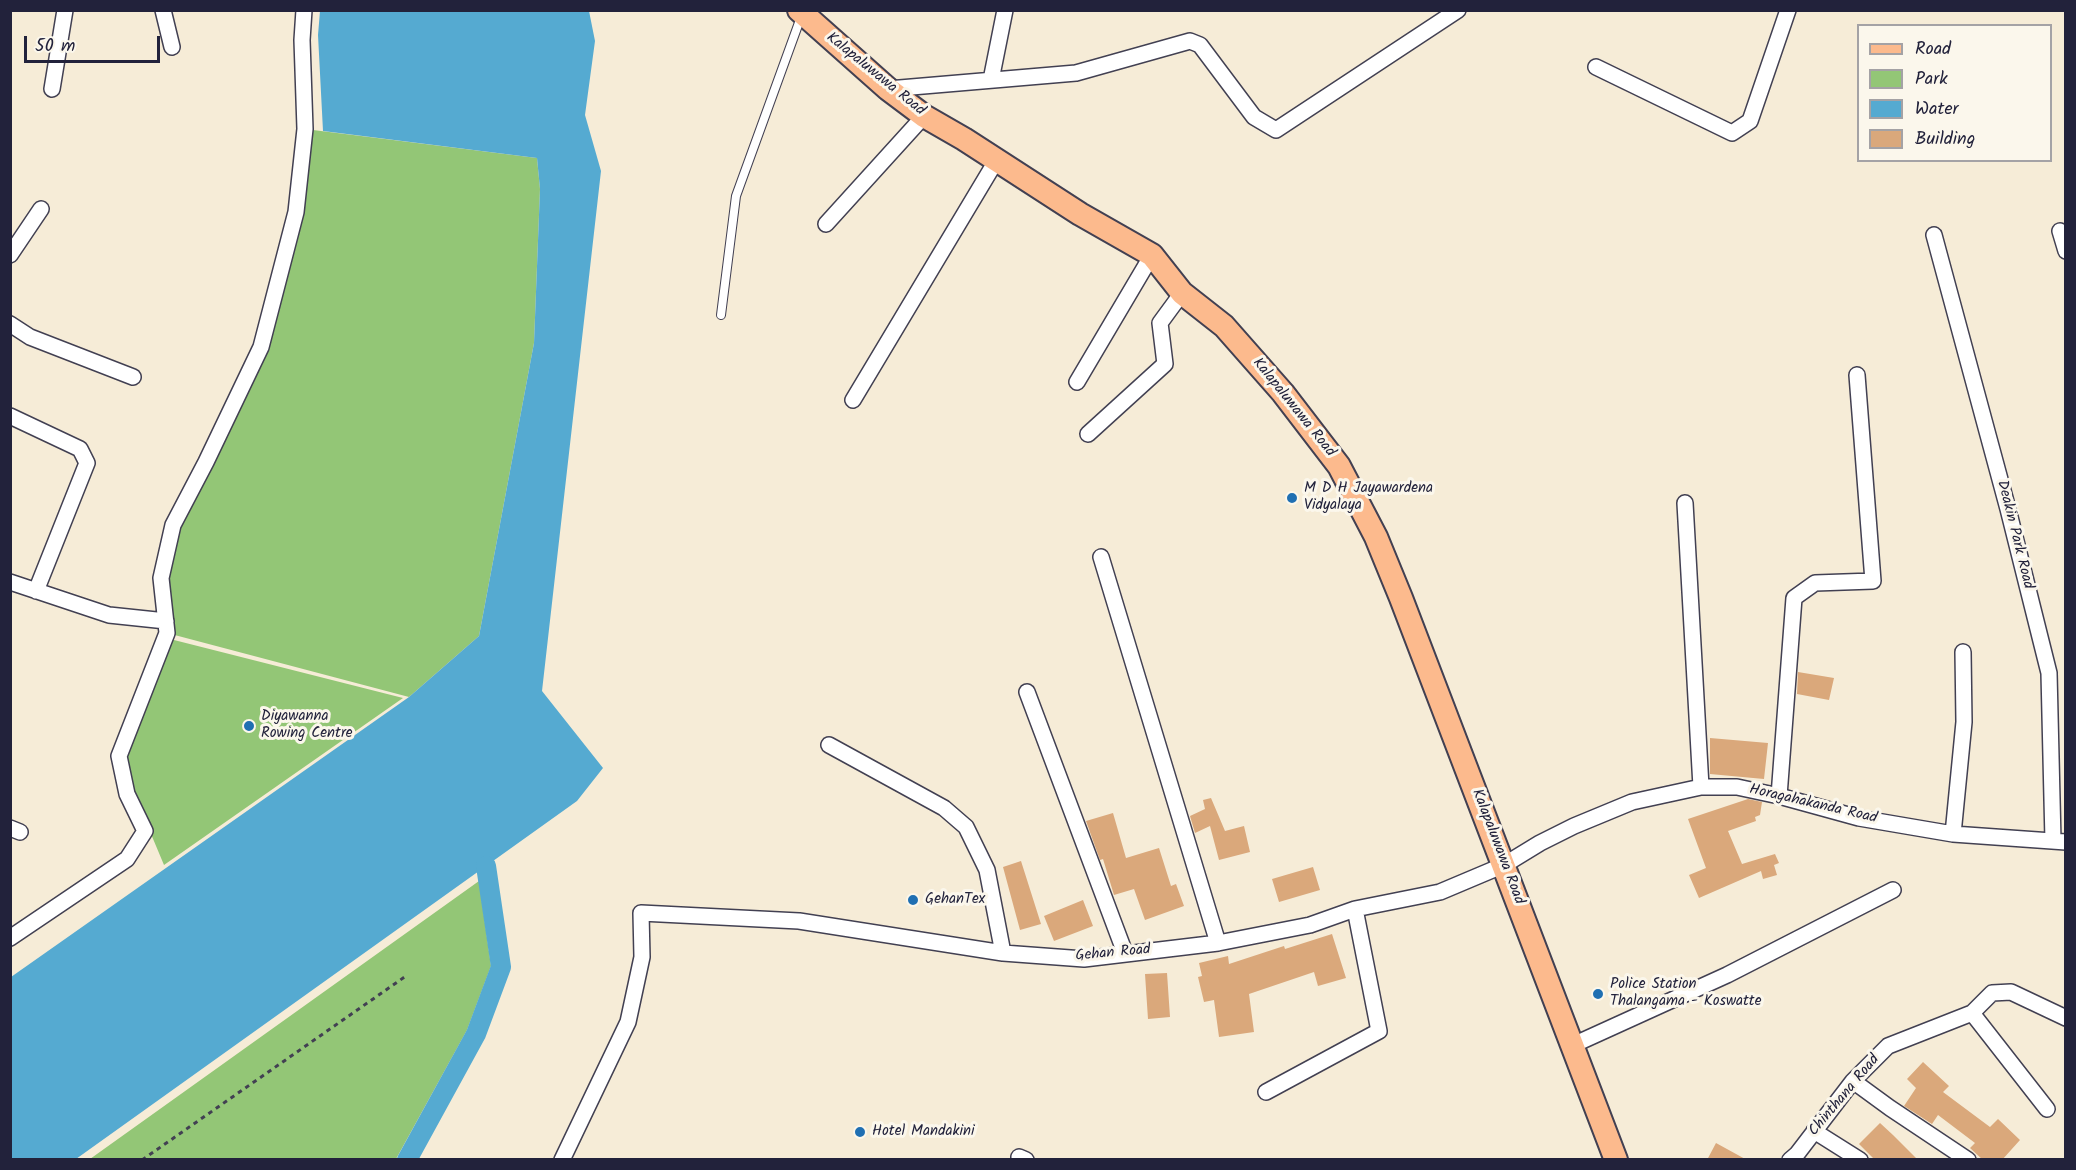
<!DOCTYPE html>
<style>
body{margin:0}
#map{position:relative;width:2076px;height:1170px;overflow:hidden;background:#f6ecd7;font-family:Kalam,sans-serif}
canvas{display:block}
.frame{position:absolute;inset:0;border:12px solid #22223b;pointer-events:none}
.legend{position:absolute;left:1857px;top:24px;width:195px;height:138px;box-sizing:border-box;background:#fbf7ec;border:2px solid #a4a2a5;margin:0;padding:8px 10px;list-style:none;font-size:18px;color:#22223b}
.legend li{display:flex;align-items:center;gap:12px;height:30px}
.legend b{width:30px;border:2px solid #a4a2a5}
.scale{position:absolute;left:24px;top:36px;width:136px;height:27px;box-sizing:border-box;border:3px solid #22223b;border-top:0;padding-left:8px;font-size:18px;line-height:21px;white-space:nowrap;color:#22223b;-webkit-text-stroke:4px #fbf7ec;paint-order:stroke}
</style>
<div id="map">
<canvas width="2076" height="1170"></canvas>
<div class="frame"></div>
<ul class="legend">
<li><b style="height:8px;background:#fcba8d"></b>Road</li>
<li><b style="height:16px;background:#93c676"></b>Park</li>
<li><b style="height:16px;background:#55aad1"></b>Water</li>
<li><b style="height:16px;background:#daa87b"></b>Building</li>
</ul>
<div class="scale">50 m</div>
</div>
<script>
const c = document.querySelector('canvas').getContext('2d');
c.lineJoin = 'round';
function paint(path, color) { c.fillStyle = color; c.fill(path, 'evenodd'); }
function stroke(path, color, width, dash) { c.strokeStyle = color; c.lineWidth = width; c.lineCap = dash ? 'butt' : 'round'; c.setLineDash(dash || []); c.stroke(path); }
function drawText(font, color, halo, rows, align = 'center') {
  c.font = font + ' Kalam,sans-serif'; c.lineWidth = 6; c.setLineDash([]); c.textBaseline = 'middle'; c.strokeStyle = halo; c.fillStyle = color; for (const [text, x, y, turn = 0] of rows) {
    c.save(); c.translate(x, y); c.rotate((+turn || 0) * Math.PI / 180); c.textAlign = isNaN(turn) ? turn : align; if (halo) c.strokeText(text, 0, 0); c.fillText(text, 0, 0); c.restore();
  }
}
paint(new Path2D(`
 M 305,129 L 537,158 L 540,189 L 534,343 L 479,636 L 409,697 L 167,633 L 161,578 L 173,525 L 261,347 L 296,212 Z
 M 170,639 L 403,698 L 164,865 L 133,791 L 124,754 Z
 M 479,881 L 491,966 L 467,1030 L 396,1159 L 90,1159 Z`), '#93c676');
paint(new Path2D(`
 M 320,11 L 589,11 L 595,41 L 585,115 L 601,171 L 542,691 L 603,768 L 577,801 L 76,1159 L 11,1159 L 11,977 L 409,697 L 479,636 L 534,343 L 540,189 L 537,158 L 323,131 L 318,35 Z`), '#55aad1');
stroke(new Path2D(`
 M 407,1160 L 476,1034 L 501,967 L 486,866`), '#55aad1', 20);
paint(new Path2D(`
 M 1798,672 L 1834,678 L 1829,700 L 1797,694 Z
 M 1710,738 L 1768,743 L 1764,779 L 1710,774 Z
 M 1211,798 L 1225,831 L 1244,826 L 1250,852 L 1219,860 L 1210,826 L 1195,833 L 1190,816 L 1205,809 L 1203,800 Z
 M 1748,799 L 1762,802 L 1760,815 L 1755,817 L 1756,821 L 1728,831 L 1742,864 L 1775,854 L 1779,863 L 1774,865 L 1777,875 L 1763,879 L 1761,871 L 1699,898 L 1689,875 L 1706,868 L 1688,819 Z
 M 1113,813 L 1126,858 L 1159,848 L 1171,886 L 1176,884 L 1184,906 L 1145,920 L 1134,889 L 1114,895 L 1103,859 L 1100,860 L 1086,821 Z
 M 1021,861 L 1041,924 L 1020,930 L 1003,867 Z
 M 1313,867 L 1320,890 L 1279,902 L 1272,879 Z
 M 1083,900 L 1093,926 L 1054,941 L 1044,916 Z
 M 1332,934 L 1346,978 L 1318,986 L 1314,972 L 1249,994 L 1254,1032 L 1219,1037 L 1214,1000 L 1204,1002 L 1198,977 L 1202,976 L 1199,963 L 1228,956 L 1229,964 L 1284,946 L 1285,949 Z
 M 1167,973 L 1170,1017 L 1148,1019 L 1145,974 Z
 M 1923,1062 L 1949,1086 L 1943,1092 L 1990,1127 L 1998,1119 L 2020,1140 L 2002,1160 L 1983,1160 L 1970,1148 L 1975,1143 L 1938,1115 L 1932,1124 L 1904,1106 L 1916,1088 L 1907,1079 Z
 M 1880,1123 L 1893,1135 L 1918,1160 L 1875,1160 L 1859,1144 Z
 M 1716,1143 L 1747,1160 L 1707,1160 Z`), '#daa87b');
const lane = new Path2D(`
 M 721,315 L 736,196 L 801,17`);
const street = new Path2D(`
 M 163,10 L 172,47
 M 1596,67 L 1732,133 L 1750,121 L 1788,10
 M 991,80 L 1005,10
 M 52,89 L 65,10
 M 888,89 L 1076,73 L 1190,41 L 1200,45 L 1254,117 L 1276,130 L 1458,10
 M 826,224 L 924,116
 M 2060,231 L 2066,251
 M 1934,235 L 2008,509 L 2049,673 L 2053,841
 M 10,255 L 41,209
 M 10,324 L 30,337 L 133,377
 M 1077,382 L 1152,255
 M 853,400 L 996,161
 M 10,416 L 80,449 L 87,463 L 36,591
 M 1088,434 L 1165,364 L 1160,323 L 1182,293
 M 1685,503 L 1701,787
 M 1101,557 L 1218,943
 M 10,582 L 109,615 L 166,621
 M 1027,692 L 1125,953
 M 829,745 L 944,808 L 966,827 L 987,870 L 1003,953
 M 1779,796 L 1794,598 L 1815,583 L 1873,581 L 1857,375
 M 10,828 L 20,832
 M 1953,834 L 1964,722 L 1963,652
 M 10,938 L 127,859 L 145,831 L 127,794 L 119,756 L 167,633 L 161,578 L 173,525 L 206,462 L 261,347 L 296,212 L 305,129 L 302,40 L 304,10
 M 1972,1013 L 2047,1109
 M 1573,1045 L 1727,975 L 1893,890
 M 1853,1081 L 1890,1108 L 1968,1160
 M 1266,1092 L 1379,1031 L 1355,909
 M 1814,1131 L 1860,1160
 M 1019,1157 L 1026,1160
 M 562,1160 L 628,1022 L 642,957 L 641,913 L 799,921 L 1003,953 L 1084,959 L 1218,943 L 1310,925 L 1355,909 L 1440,892 L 1504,865 L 1540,843 L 1574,826 L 1632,802 L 1701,787 L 1737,787 L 1779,796 L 1859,818 L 1953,834 L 2066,842
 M 1790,1160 L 1797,1154 L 1853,1081 L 1888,1046 L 1972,1013 L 1992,993 L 2011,992 L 2066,1018`);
const primary = new Path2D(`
 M 799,10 L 888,89 L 924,116 L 964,139 L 1080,214 L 1152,255 L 1182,293 L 1224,326 L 1283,393 L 1339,466 L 1376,537 L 1401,598 L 1616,1160`);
stroke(lane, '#424052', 10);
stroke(street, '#424052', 18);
stroke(primary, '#424052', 26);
stroke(new Path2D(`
 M 142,1160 L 406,976`), '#424052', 3, [4.5, 4.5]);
stroke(lane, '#fff', 8);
stroke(street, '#fff', 15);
stroke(primary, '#fcba8d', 22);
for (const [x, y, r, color] of [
 [1292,498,6,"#1f6fb2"],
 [249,726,6,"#1f6fb2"],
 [913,900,6,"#1f6fb2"],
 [1598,994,6,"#1f6fb2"],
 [860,1132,6,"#1f6fb2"]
]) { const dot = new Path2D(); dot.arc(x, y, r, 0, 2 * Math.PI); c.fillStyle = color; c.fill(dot); stroke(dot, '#fbf7ec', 2); }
drawText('15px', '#22223b', '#fbf7ec', [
 ["Kalapaluwawa Road",875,75,39],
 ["Kalapaluwawa Road",1293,408,51],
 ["Deakin Park Road",2014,535,76],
 ["Horagahakanda Road",1813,805,13],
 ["Kalapaluwawa Road",1497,847,69],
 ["Gehan Road",1113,954,-5],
 ["Chinthana Road",1845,1096,-50]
]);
drawText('15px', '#22223b', '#fbf7ec', [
 ["M D H Jayawardena",1304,489],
 ["Vidyalaya",1304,506],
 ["Diyawanna",261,717],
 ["Rowing Centre",261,734],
 ["GehanTex",925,900],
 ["Police Station",1610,985],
 ["Thalangama - Koswatte",1610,1002],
 ["Hotel Mandakini",872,1132]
], 'left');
</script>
